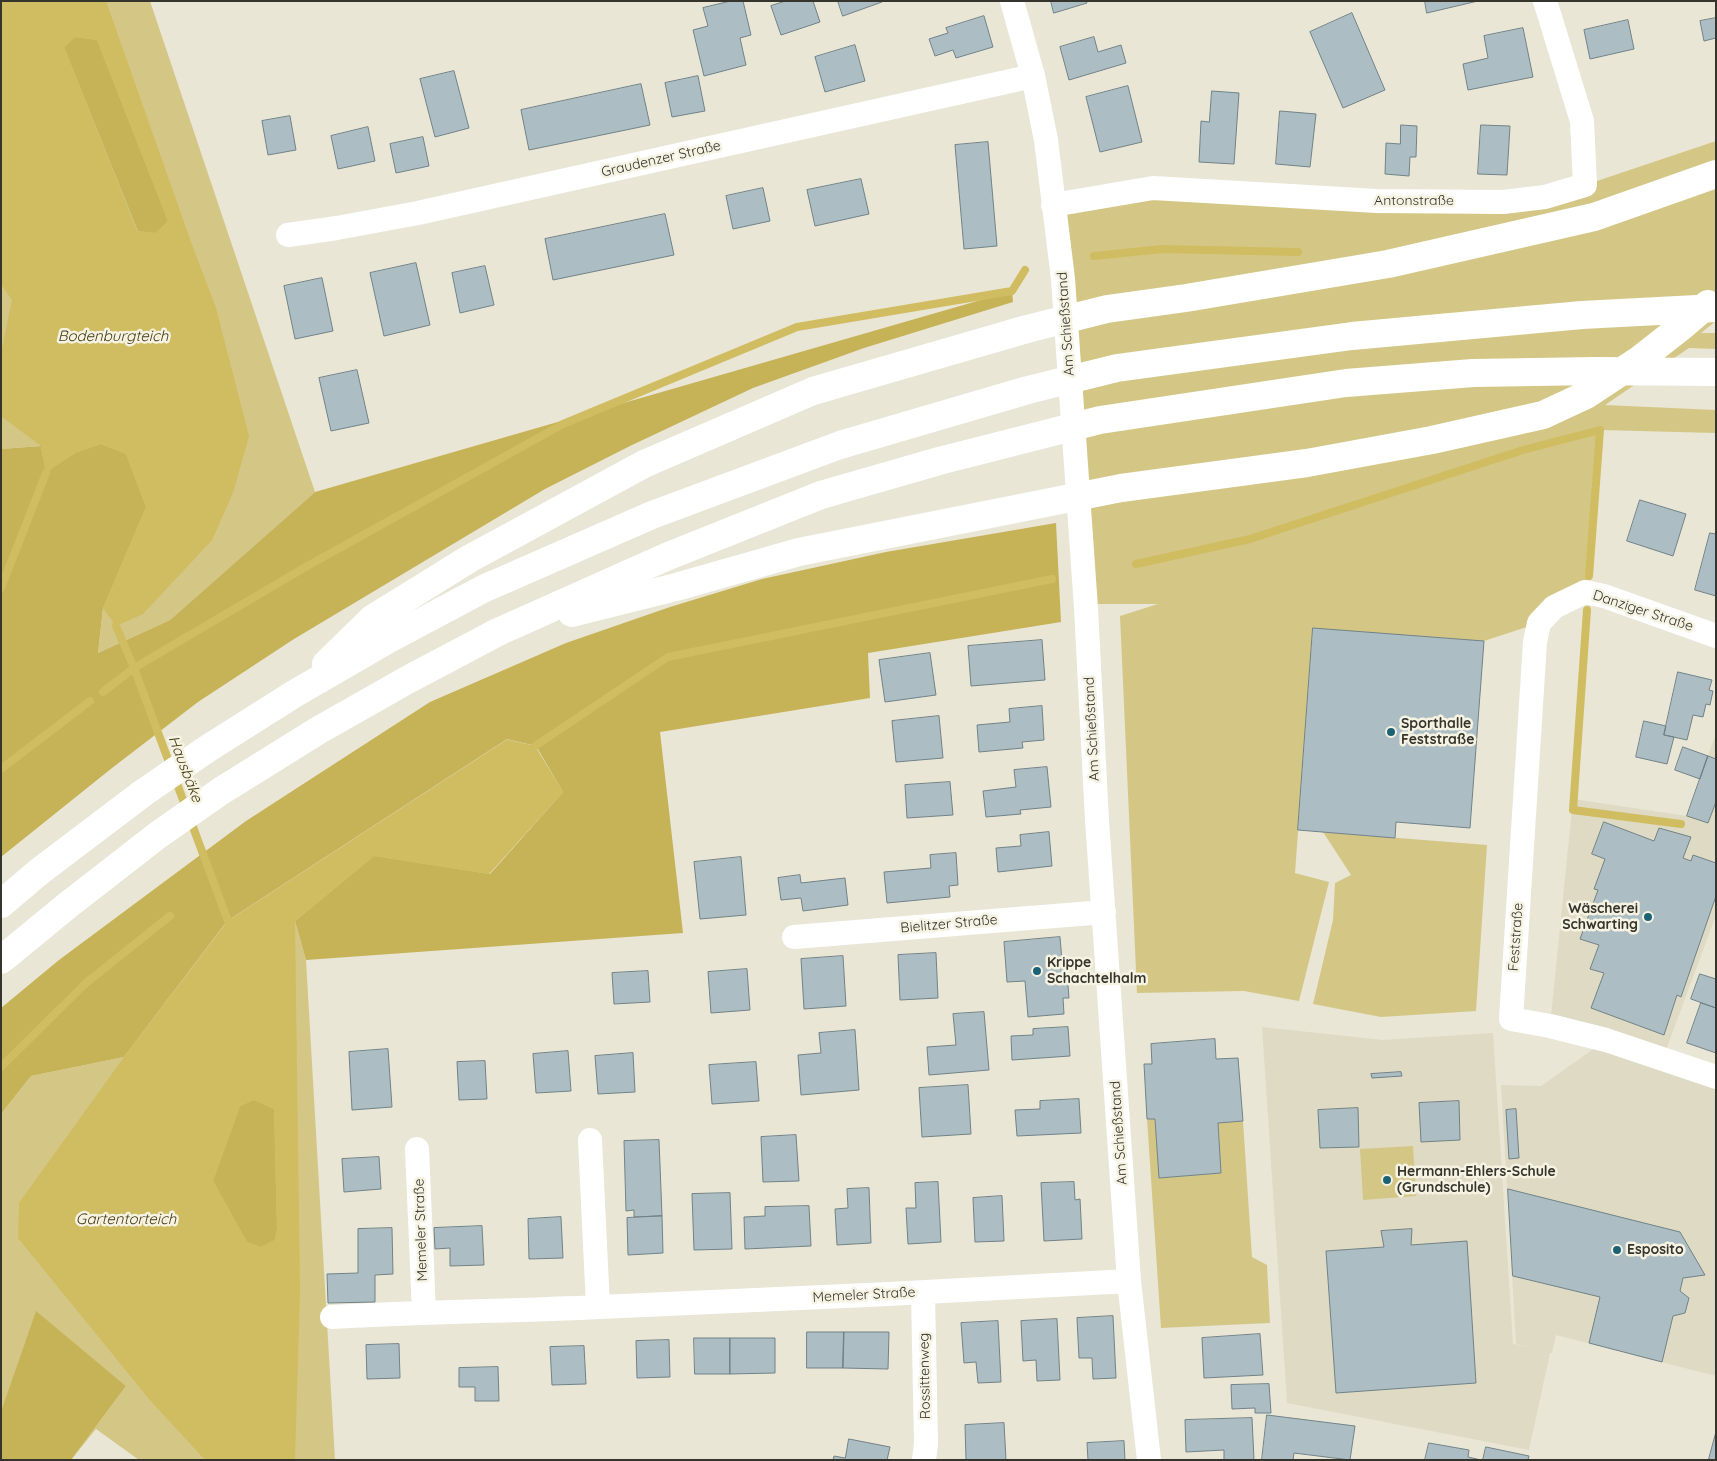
<!DOCTYPE html>
<meta charset="utf-8">
<style>
body{margin:0}
#map{position:relative;width:1717px;height:1461px;overflow:hidden;background:#e9e6d6;font-family:Quicksand,sans-serif}
canvas{display:block}
.frame{position:absolute;inset:0;border:2px solid #35342d;pointer-events:none}
</style>
<div id="map">
<canvas width="1717" height="1461"></canvas>
<div class="frame"></div>
</div>
<script>
const c = document.querySelector('canvas').getContext('2d');
c.lineJoin = 'round';
function paint(path, color) { c.fillStyle = color; c.fill(path, 'evenodd'); }
function stroke(path, color, width, dash) { c.strokeStyle = color; c.lineWidth = width; c.lineCap = dash ? 'butt' : 'round'; c.setLineDash(dash || []); c.stroke(path); }
function drawText(font, color, halo, rows, align = 'center') {
  c.font = font + ' Quicksand,sans-serif'; c.lineWidth = 5; c.setLineDash([]); c.textBaseline = 'middle'; c.strokeStyle = halo; c.fillStyle = color; for (const [text, x, y, turn = 0] of rows) {
    c.save(); c.translate(x, y); c.rotate((+turn || 0) * Math.PI / 180); c.textAlign = isNaN(turn) ? turn : align; if (halo) c.strokeText(text, 0, 0); c.fillText(text, 0, 0); c.restore();
  }
}
paint(new Path2D(`
 M 1716,733 L 1716,915 L 1663,1058 L 1716,1075 L 1716,1376 L 1556,1335 L 1552,1353 L 1550,1353 L 1529,1450 L 1287,1403 L 1262,1027 L 1383,1040 L 1493,1033 L 1513,1344 L 1536,1349 L 1516,1344 L 1501,1085 L 1541,1086 L 1606,1040 L 1550,1026 L 1573,799 L 1687,816 Z`), '#dfdac3');
paint(new Path2D(`
 M 1,1 L 150,1 L 315,492 L 170,620 L 98,653 L 103,608 L 75,453 L 46,473 L 41,446 L 1,449 Z
 M 1716,141 L 1716,321 L 1701,333 L 1716,333 L 1716,349 L 1689,348 L 1605,405 L 1716,410 L 1716,433 L 1600,430 L 1589,576 L 1585,592 L 1539,623 L 1484,641 L 1313,629 L 1295,873 L 1329,882 L 1299,1001 L 1244,991 L 1137,993 L 1120,616 L 1158,604 L 1086,604 L 1053,205 L 1153,188 L 1377,201 L 1585,185 Z
 M 507,739 L 535,746 L 563,792 L 489,874 L 374,857 L 295,921 L 306,960 L 335,1460 L 139,1460 L 96,1429 L 71,1460 L 126,1386 L 36,1312 L 1,1411 L 1,1114 L 31,1076 L 124,1057 L 227,921 Z
 M 1323,832 L 1487,845 L 1476,1011 L 1381,1017 L 1313,1004 L 1333,920 L 1335,883 L 1351,875 Z
 M 1147,1119 L 1155,1119 L 1160,1178 L 1221,1173 L 1218,1123 L 1243,1121 L 1252,1257 L 1267,1265 L 1270,1323 L 1161,1328 Z
 M 1413,1146 L 1416,1196 L 1363,1200 L 1360,1149 Z`), '#d4c786');
paint(new Path2D(`
 M 75,37 L 97,40 L 168,221 L 156,233 L 138,231 L 64,47 Z
 M 1012,291 L 1013,302 L 864,348 L 753,388 L 630,446 L 545,489 L 294,639 L 198,702 L 112,768 L 1,857 L 1,449 L 41,446 L 46,472 L 75,453 L 101,444 L 126,454 L 146,507 L 103,608 L 98,653 L 170,620 L 315,492 Z
 M 1056,523 L 1061,622 L 868,653 L 870,698 L 660,732 L 683,933 L 306,960 L 295,921 L 374,856 L 490,874 L 563,792 L 536,746 L 507,739 L 227,921 L 124,1057 L 31,1076 L 1,1114 L 1,1008 L 59,960 L 246,821 L 430,702 L 566,643 L 670,607 L 762,579 L 886,552 Z
 M 254,1100 L 274,1109 L 277,1229 L 275,1240 L 261,1247 L 247,1242 L 213,1181 L 240,1106 Z
 M 36,1311 L 126,1386 L 71,1460 L 1,1460 L 1,1411 Z`), '#c6b257');
paint(new Path2D(`
 M 1,1 L 106,1 L 191,242 L 216,308 L 249,436 L 233,493 L 212,540 L 143,614 L 116,626 L 103,608 L 146,507 L 126,454 L 101,444 L 75,453 L 46,473 L 41,446 L 1,416 L 1,353 L 12,300 L 1,284 ZM 75,37 L 97,40 L 168,221 L 156,233 L 137,231 L 64,47 Z
 M 507,740 L 535,746 L 563,792 L 489,874 L 374,856 L 295,921 L 300,1292 L 295,1460 L 205,1460 L 149,1399 L 18,1238 L 19,1203 L 124,1057 L 228,921 ZM 254,1100 L 274,1109 L 277,1229 L 275,1240 L 261,1247 L 247,1242 L 213,1181 L 240,1106 Z`), '#d0bc61');
stroke(new Path2D(`
 M 1094,256 L 1162,249 L 1298,252
 M 1136,564 L 1250,539 L 1523,450 L 1600,430 L 1589,576
 M 1,588 L 46,473
 M 1587,610 L 1573,810 L 1681,824
 M 116,626 L 134,668 L 186,808
 M 103,692 L 134,668 L 309,565 L 563,424 L 797,327 L 1012,291 L 1025,270
 M 535,746 L 668,657 L 1052,579
 M 1,769 L 90,701
 M 190,819 L 228,921
 M 1,1067 L 86,983 L 170,916`), '#d0bc61', 8);
const building = new Path2D(`
 M 731,1 L 743,1 L 751,35 L 740,38 L 746,65 L 704,76 L 693,30 L 708,26 L 703,8 Z
 M 786,1 L 813,1 L 820,22 L 781,35 L 771,6 Z
 M 838,1 L 882,1 L 882,2 L 843,16 Z
 M 1051,1 L 1086,1 L 1087,3 L 1054,13 Z
 M 1425,1 L 1478,1 L 1427,13 Z
 M 1352,13 L 1385,90 L 1343,108 L 1310,32 Z
 M 984,16 L 993,47 L 956,58 L 953,50 L 935,56 L 929,39 L 948,33 L 946,28 Z
 M 1716,18 L 1716,38 L 1704,41 L 1700,21 Z
 M 1628,20 L 1634,49 L 1590,59 L 1584,30 Z
 M 1523,28 L 1533,77 L 1468,90 L 1463,64 L 1488,58 L 1484,36 Z
 M 1094,37 L 1098,52 L 1121,45 L 1126,63 L 1069,80 L 1060,47 Z
 M 855,45 L 865,81 L 825,92 L 815,57 Z
 M 454,71 L 469,128 L 435,137 L 420,79 Z
 M 698,76 L 705,111 L 672,117 L 665,83 Z
 M 641,84 L 650,125 L 529,150 L 521,110 Z
 M 1128,86 L 1142,142 L 1100,152 L 1086,97 Z
 M 1212,91 L 1239,93 L 1234,164 L 1199,162 L 1201,121 L 1209,122 Z
 M 1280,111 L 1316,114 L 1310,167 L 1276,164 Z
 M 290,116 L 296,150 L 268,155 L 262,121 Z
 M 1401,125 L 1417,126 L 1416,157 L 1410,157 L 1409,176 L 1385,174 L 1386,143 L 1400,144 Z
 M 1481,125 L 1510,126 L 1507,175 L 1478,174 Z
 M 368,127 L 375,161 L 338,169 L 331,136 Z
 M 423,137 L 429,166 L 396,173 L 390,144 Z
 M 988,142 L 997,246 L 964,249 L 955,145 Z
 M 861,179 L 869,214 L 815,226 L 807,190 Z
 M 763,188 L 770,221 L 733,229 L 726,196 Z
 M 665,214 L 674,255 L 553,280 L 545,239 Z
 M 416,263 L 430,325 L 384,336 L 370,273 Z
 M 485,266 L 494,305 L 460,313 L 452,273 Z
 M 322,278 L 333,331 L 295,339 L 284,286 Z
 M 357,370 L 369,423 L 331,431 L 319,378 Z
 M 1640,500 L 1686,514 L 1673,556 L 1627,541 Z
 M 1710,533 L 1716,534 L 1716,596 L 1695,590 Z
 M 1313,628 L 1484,641 L 1470,828 L 1396,822 L 1395,838 L 1298,830 Z
 M 1042,640 L 1045,680 L 971,686 L 968,646 Z
 M 930,653 L 936,695 L 885,702 L 879,660 Z
 M 1678,672 L 1712,680 L 1709,690 L 1713,691 L 1710,705 L 1706,704 L 1703,717 L 1693,715 L 1687,740 L 1664,735 Z
 M 1042,706 L 1044,740 L 1022,742 L 1023,748 L 979,752 L 977,725 L 1010,722 L 1009,709 Z
 M 939,716 L 943,758 L 896,762 L 892,721 Z
 M 1644,721 L 1666,726 L 1664,735 L 1674,737 L 1667,764 L 1636,757 Z
 M 1683,747 L 1708,756 L 1700,779 L 1675,770 Z
 M 1708,756 L 1716,759 L 1716,802 L 1708,823 L 1687,816 Z
 M 1047,767 L 1051,807 L 1020,810 L 1021,814 L 986,817 L 983,791 L 1016,787 L 1014,770 Z
 M 950,782 L 953,815 L 907,818 L 905,785 Z
 M 1604,822 L 1654,841 L 1659,828 L 1691,837 L 1683,858 L 1691,861 L 1693,855 L 1716,863 L 1716,896 L 1681,997 L 1677,995 L 1664,1035 L 1591,1008 L 1604,973 L 1590,969 L 1599,945 L 1580,939 L 1598,890 L 1594,889 L 1605,859 L 1592,854 Z
 M 1049,832 L 1052,866 L 998,872 L 996,848 L 1021,846 L 1020,835 Z
 M 956,853 L 958,885 L 949,886 L 950,897 L 887,903 L 884,872 L 931,868 L 930,855 Z
 M 741,857 L 746,915 L 700,919 L 694,862 Z
 M 800,875 L 801,883 L 845,878 L 848,905 L 803,911 L 801,898 L 781,900 L 778,878 Z
 M 1060,937 L 1062,961 L 1066,960 L 1069,998 L 1063,998 L 1064,1014 L 1028,1017 L 1025,981 L 1007,982 L 1004,942 Z
 M 936,953 L 938,998 L 900,1000 L 898,955 Z
 M 843,956 L 846,1006 L 804,1009 L 801,959 Z
 M 747,969 L 750,1010 L 711,1013 L 708,972 Z
 M 648,971 L 650,1002 L 614,1004 L 612,973 Z
 M 1700,974 L 1716,979 L 1716,1008 L 1691,999 Z
 M 1701,1003 L 1716,1008 L 1716,1053 L 1687,1043 Z
 M 984,1012 L 989,1070 L 929,1075 L 927,1047 L 956,1045 L 953,1014 Z
 M 1068,1027 L 1070,1056 L 1012,1060 L 1011,1036 L 1033,1035 L 1033,1029 Z
 M 855,1030 L 859,1090 L 801,1095 L 798,1055 L 821,1053 L 819,1033 Z
 M 1215,1039 L 1216,1059 L 1238,1058 L 1243,1121 L 1218,1123 L 1221,1173 L 1159,1178 L 1155,1119 L 1147,1119 L 1144,1064 L 1152,1064 L 1151,1044 Z
 M 388,1049 L 392,1107 L 352,1110 L 349,1052 Z
 M 568,1051 L 571,1091 L 536,1093 L 533,1054 Z
 M 633,1053 L 635,1092 L 598,1094 L 595,1056 Z
 M 485,1061 L 487,1099 L 459,1100 L 457,1062 Z
 M 756,1062 L 759,1101 L 712,1104 L 709,1065 Z
 M 1401,1072 L 1402,1076 L 1372,1078 L 1371,1074 Z
 M 968,1085 L 971,1134 L 922,1137 L 919,1088 Z
 M 1079,1099 L 1081,1133 L 1017,1136 L 1015,1110 L 1040,1109 L 1040,1101 Z
 M 1459,1101 L 1460,1140 L 1421,1142 L 1419,1103 Z
 M 1358,1108 L 1359,1147 L 1320,1148 L 1318,1110 Z
 M 1516,1109 L 1519,1158 L 1509,1159 L 1506,1110 Z
 M 796,1135 L 799,1181 L 763,1182 L 761,1137 Z
 M 659,1140 L 662,1216 L 634,1217 L 634,1210 L 626,1211 L 624,1141 Z
 M 379,1157 L 381,1189 L 344,1192 L 342,1159 Z
 M 938,1182 L 941,1242 L 908,1244 L 906,1208 L 916,1208 L 915,1183 Z
 M 1074,1182 L 1075,1200 L 1080,1199 L 1082,1239 L 1044,1241 L 1041,1183 Z
 M 869,1188 L 871,1243 L 837,1245 L 835,1209 L 848,1208 L 847,1189 Z
 M 1508,1189 L 1680,1232 L 1705,1275 L 1683,1278 L 1680,1291 L 1689,1298 L 1685,1313 L 1673,1316 L 1662,1362 L 1589,1343 L 1600,1297 L 1513,1276 Z
 M 730,1193 L 732,1249 L 694,1250 L 692,1194 Z
 M 1002,1196 L 1004,1241 L 975,1242 L 973,1198 Z
 M 809,1206 L 811,1246 L 745,1249 L 744,1217 L 765,1216 L 765,1207 Z
 M 662,1216 L 663,1253 L 628,1255 L 627,1218 Z
 M 561,1217 L 563,1258 L 529,1259 L 528,1219 Z
 M 482,1226 L 484,1265 L 450,1266 L 450,1248 L 435,1249 L 434,1228 Z
 M 392,1228 L 393,1274 L 375,1275 L 375,1302 L 328,1303 L 327,1274 L 358,1273 L 358,1229 Z
 M 1412,1229 L 1411,1245 L 1467,1241 L 1476,1383 L 1336,1393 L 1326,1251 L 1384,1247 L 1381,1231 Z
 M 1113,1316 L 1116,1378 L 1093,1379 L 1092,1358 L 1079,1358 L 1077,1318 Z
 M 1057,1319 L 1060,1380 L 1037,1381 L 1036,1360 L 1023,1361 L 1021,1321 Z
 M 998,1321 L 1001,1382 L 978,1383 L 976,1362 L 964,1363 L 961,1323 Z
 M 807,1332 L 844,1332 L 843,1368 L 807,1368 Z
 M 844,1332 L 889,1332 L 888,1369 L 843,1368 Z
 M 1260,1334 L 1263,1375 L 1204,1378 L 1202,1338 Z
 M 694,1338 L 730,1338 L 730,1374 L 695,1374 Z
 M 730,1338 L 775,1338 L 775,1373 L 730,1374 Z
 M 669,1340 L 670,1377 L 637,1378 L 636,1341 Z
 M 399,1344 L 400,1378 L 367,1379 L 366,1345 Z
 M 584,1346 L 586,1384 L 552,1385 L 550,1347 Z
 M 498,1367 L 499,1401 L 475,1401 L 475,1387 L 459,1387 L 459,1368 Z
 M 1269,1384 L 1271,1413 L 1255,1413 L 1255,1408 L 1232,1409 L 1231,1385 Z
 M 1267,1415 L 1355,1426 L 1350,1460 L 1294,1453 L 1293,1460 L 1262,1460 Z
 M 1252,1418 L 1254,1460 L 1224,1460 L 1224,1450 L 1186,1452 L 1185,1420 Z
 M 1004,1423 L 1006,1460 L 966,1460 L 965,1425 Z
 M 1716,1432 L 1716,1460 L 1714,1460 L 1709,1459 Z
 M 849,1439 L 890,1447 L 887,1460 L 833,1460 L 834,1456 L 845,1458 Z
 M 1124,1441 L 1125,1460 L 1088,1460 L 1087,1443 Z
 M 1429,1443 L 1469,1450 L 1468,1457 L 1481,1460 L 1425,1460 Z
 M 1486,1447 L 1529,1456 L 1528,1460 L 1483,1460 Z`);
paint(building, '#acbec3');
stroke(building, '#718287', 1);
stroke(new Path2D(`
 M 1012,1 L 1033,76 L 1046,140 L 1063,279 L 1086,608 L 1097,820 L 1129,1281 L 1149,1460
 M 1053,205 L 1153,188 L 1377,201 L 1503,202 L 1545,197 L 1585,185 L 1582,121 L 1545,1
 M 288,235 L 337,228 L 418,213 L 1033,76
 M 1716,636 L 1604,596 L 1585,592 L 1554,607 L 1539,623 L 1535,642 L 1511,1019 L 1550,1026 L 1606,1040 L 1716,1077
 M 794,937 L 1104,912
 M 590,1140 L 598,1307
 M 417,1149 L 424,1312
 M 923,1293 L 926,1444 L 924,1460
 M 332,1317 C 421,1312 511,1311 600,1307 C 776,1300 953,1291 1129,1281`), '#fff', 24);
stroke(new Path2D(`
 M 572,613 L 676,587 L 799,552 L 1121,488 L 1307,463 L 1432,440 L 1543,415 L 1586,395 L 1639,360 L 1681,327 L 1708,304
 M 326,664 L 372,619 L 469,559 L 644,464 L 813,391 L 1027,329 L 1107,309 L 1186,298 L 1388,264 L 1594,217 L 1716,174
 M 1,904 L 40,871 L 143,793 L 207,749 L 294,694 L 389,639 L 483,589 L 652,515 L 840,445 L 1028,390 L 1117,368 L 1352,336 L 1582,315 L 1716,308
 M 1,960 L 68,905 L 158,835 L 221,791 L 319,730 L 409,679 L 498,632 L 666,557 L 821,495 L 939,461 L 1100,420 L 1346,383 L 1473,373 L 1596,371 L 1716,372`), '#fff', 28);
for (const [x, y, r, color] of [
 [1391,732,5,"#1d6274"],
 [1648,917,5,"#1d6274"],
 [1037,971,5,"#1d6274"],
 [1387,1180,5,"#1d6274"],
 [1617,1250,5,"#1d6274"]
]) { const dot = new Path2D(); dot.arc(x, y, r, 0, 2 * Math.PI); c.fillStyle = color; c.fill(dot); stroke(dot, '#f6f3e3', 2); }
drawText('14px', '#35342d', '#f6f3e3', [
 ["Graudenzer Straße",661,159,-13],
 ["Antonstraße",1414,201],
 ["Am Schießstand",1066,324,-94],
 ["Danziger Straße",1643,611,18],
 ["Am Schießstand",1092,729,-93],
 ["Bielitzer Straße",949,924,-5],
 ["Feststraße",1516,937,-86],
 ["Am Schießstand",1119,1133,-94],
 ["Memeler Straße",421,1230,-92],
 ["Memeler Straße",864,1295,-3],
 ["Rossittenweg",925,1376,-91]
]);
drawText('bold 14px', '#35342d', '#f6f3e3', [
 ["Sporthalle",1401,724],
 ["Feststraße",1401,740],
 ["Wäscherei",1638,909,"right"],
 ["Schwarting",1638,925,"right"],
 ["Krippe",1047,963],
 ["Schachtelhalm",1047,979],
 ["Hermann-Ehlers-Schule",1397,1172],
 ["(Grundschule)",1397,1188],
 ["Esposito",1627,1250]
], 'left');
drawText('italic 15px', '#433b13', '#f6f3e3', [
 ["Bodenburgteich",113,336],
 ["Hausbäke",185,769,69],
 ["Gartentorteich",126,1219]
]);
</script>
